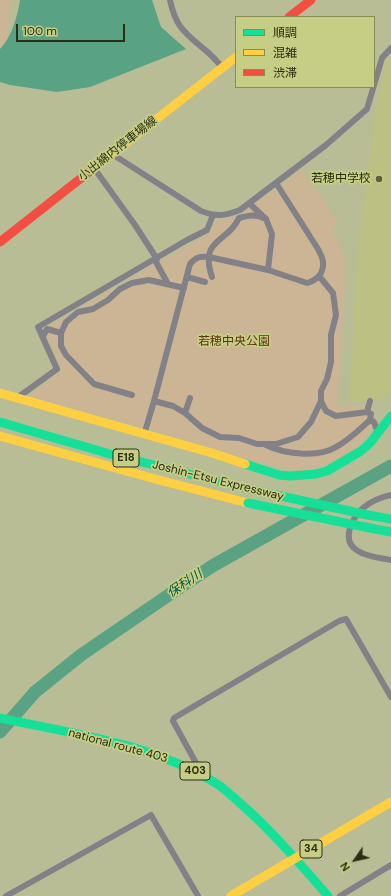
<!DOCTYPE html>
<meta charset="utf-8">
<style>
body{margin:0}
#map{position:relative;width:391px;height:896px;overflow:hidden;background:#b9bd95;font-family:"DM Sans","Noto Sans JP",sans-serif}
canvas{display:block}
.legend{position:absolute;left:235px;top:16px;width:140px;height:72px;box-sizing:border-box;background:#c6cd85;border:1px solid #888d56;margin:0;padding:5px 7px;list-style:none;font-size:12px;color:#2b2e10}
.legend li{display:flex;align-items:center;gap:8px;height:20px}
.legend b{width:20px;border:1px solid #888d56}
.north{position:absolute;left:335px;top:840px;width:40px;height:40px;-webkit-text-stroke:3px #c6cd85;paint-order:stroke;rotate:236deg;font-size:11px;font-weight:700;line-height:16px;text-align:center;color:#2b2e10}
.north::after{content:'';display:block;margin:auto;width:14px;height:18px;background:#2b2e10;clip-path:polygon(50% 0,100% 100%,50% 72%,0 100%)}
.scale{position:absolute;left:16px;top:24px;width:109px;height:18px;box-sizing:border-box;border:2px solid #2b2e10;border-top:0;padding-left:5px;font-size:12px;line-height:14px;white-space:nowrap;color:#2b2e10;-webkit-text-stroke:3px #c6cd85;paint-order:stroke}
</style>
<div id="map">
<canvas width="391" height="896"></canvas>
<ul class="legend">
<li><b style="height:5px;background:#16e098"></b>順調</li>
<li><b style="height:5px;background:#ffcf43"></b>混雑</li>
<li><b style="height:5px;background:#f24e42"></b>渋滞</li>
</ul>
<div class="north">N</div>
<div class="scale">100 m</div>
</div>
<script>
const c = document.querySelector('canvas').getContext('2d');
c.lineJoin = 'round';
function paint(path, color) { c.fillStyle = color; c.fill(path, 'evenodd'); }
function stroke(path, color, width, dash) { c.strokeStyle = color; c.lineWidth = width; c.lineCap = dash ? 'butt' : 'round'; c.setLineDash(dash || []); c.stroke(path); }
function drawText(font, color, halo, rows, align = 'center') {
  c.font = font + ' "DM Sans","Noto Sans JP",sans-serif'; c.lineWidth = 3.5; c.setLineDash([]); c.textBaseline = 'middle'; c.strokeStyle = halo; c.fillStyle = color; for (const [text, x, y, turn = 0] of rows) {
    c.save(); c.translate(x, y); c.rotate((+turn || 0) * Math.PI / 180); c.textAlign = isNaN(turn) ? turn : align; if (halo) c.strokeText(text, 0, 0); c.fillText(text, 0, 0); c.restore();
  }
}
paint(new Path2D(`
 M 387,57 L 391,58 L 391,393 L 384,398 L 370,401 L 349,402 L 358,250 L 376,107 Z`), '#bcc183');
paint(new Path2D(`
 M 0,0 L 11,0 L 7,42 L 0,49 Z
 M 301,170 L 337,219 L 333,231 L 344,257 L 346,270 L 338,406 L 371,405 L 375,422 L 372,430 L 353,450 L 328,463 L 304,471 L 272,466 L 150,429 L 29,396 L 62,370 L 48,336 L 44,329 L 202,238 L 212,231 L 215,220 L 229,219 L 243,213 Z`), '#ccb594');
paint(new Path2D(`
 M 20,0 L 152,0 L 161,27 L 186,49 L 90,87 L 57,92 L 10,85 L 0,82 L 0,49 C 12,36 17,18 20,0 Z`), '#59a284');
stroke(new Path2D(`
 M 0,732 L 35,692 L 81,655 L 179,588 L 214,565 L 391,466`), '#59a284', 13);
stroke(new Path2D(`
 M 170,0 C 172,9 175,19 180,26 C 192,43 212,51 222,68
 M 112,154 L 201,211 C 217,217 224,216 240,210 L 326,145 L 367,109 L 382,58 L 391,48
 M 94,168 L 135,225 L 157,259
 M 249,203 L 266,219 L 272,234 L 268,270
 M 156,262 L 168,284
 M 187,277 L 205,282
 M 212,277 C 199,238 227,244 239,218 C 250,215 256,214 266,219
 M 43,336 L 47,329 L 61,333
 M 132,395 L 94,384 L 66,355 L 61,346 L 61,333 L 66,322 L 78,312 L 93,309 L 108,300 L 120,289 L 132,283 L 149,280 L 184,288
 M 17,398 L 57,369 L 38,327 L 187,240 L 207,230 L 213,215
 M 154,401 L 173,406 L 185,413 L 202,428 L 220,437 L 239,438 L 257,444 L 276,444 L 298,437 L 311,422 L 321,401 L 321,391 L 327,379 L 331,362 L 331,335 L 336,315 L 333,293 L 319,276
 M 321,401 L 326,411 L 336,416 L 367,412 L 371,414 L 370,420
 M 367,412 L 370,401
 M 185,413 L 190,398
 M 144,435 L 154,401 L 190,264 C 196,257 200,256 209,257 L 268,270 L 307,283 C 317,280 324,273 323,262 C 323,258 320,253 318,249 L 276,183
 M 266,445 C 284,454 318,458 336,447 C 349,440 359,430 370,420 L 374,422 L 378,433
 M 391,495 C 382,497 370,502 363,508 C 352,518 340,541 358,551 C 367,557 381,558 391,560
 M 195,771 L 196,763 L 173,721 L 174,718 L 339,621 L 346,619 L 391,697
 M 6,896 L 151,815 L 198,896
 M 340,896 L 391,865`), '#838188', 6);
stroke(new Path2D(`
 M 0,422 L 110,454 L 253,490
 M 245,464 L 279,475 L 290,476 L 316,474 L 327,471 L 361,451 L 370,443 L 391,416
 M 368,515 L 391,519
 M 365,527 L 391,532
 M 0,718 C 73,734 152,743 217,784 C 225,789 233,797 240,803 C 272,831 300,864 328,896`), '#16e098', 9);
stroke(new Path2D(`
 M 99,164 L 236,57
 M 0,393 L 212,453 L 245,464
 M 0,436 L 159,480 L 248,503
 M 231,896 L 391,802`), '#ffcf43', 9);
stroke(new Path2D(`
 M 289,17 L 311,0
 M 0,242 L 99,164`), '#f24e42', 9);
stroke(new Path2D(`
 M 253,490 L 368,515
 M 248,503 L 365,527`), '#16e098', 9);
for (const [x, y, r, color] of [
 [379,179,4,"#5d603f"]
]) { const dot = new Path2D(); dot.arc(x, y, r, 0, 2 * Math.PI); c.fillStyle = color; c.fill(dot); stroke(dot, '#c6cd85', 1.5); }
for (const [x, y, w] of [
 [126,458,26],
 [195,771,30],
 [311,849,22]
]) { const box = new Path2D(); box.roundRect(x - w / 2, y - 9, w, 18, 3); c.fillStyle = '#c6cd85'; c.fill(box); stroke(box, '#2b2e10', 1); }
drawText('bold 11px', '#2b2e10', null, [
 ["E18",126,458],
 ["403",195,771],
 ["34",311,849]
]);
drawText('12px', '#2b2e10', '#c6cd85', [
 ["小出綿内停車場線",118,149,-38],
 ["Joshin-Etsu Expressway",218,481,14],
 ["national route 403",118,746,15]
]);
drawText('12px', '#2b2e10', '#c6cd85', [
 ["若穂中学校",371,179]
], 'right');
drawText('12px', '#603313', '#c6cd85', [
 ["若穂中央公園",234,342]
]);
drawText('italic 13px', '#005746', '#c6cd85', [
 ["保科川",185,584,-34]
]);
</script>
